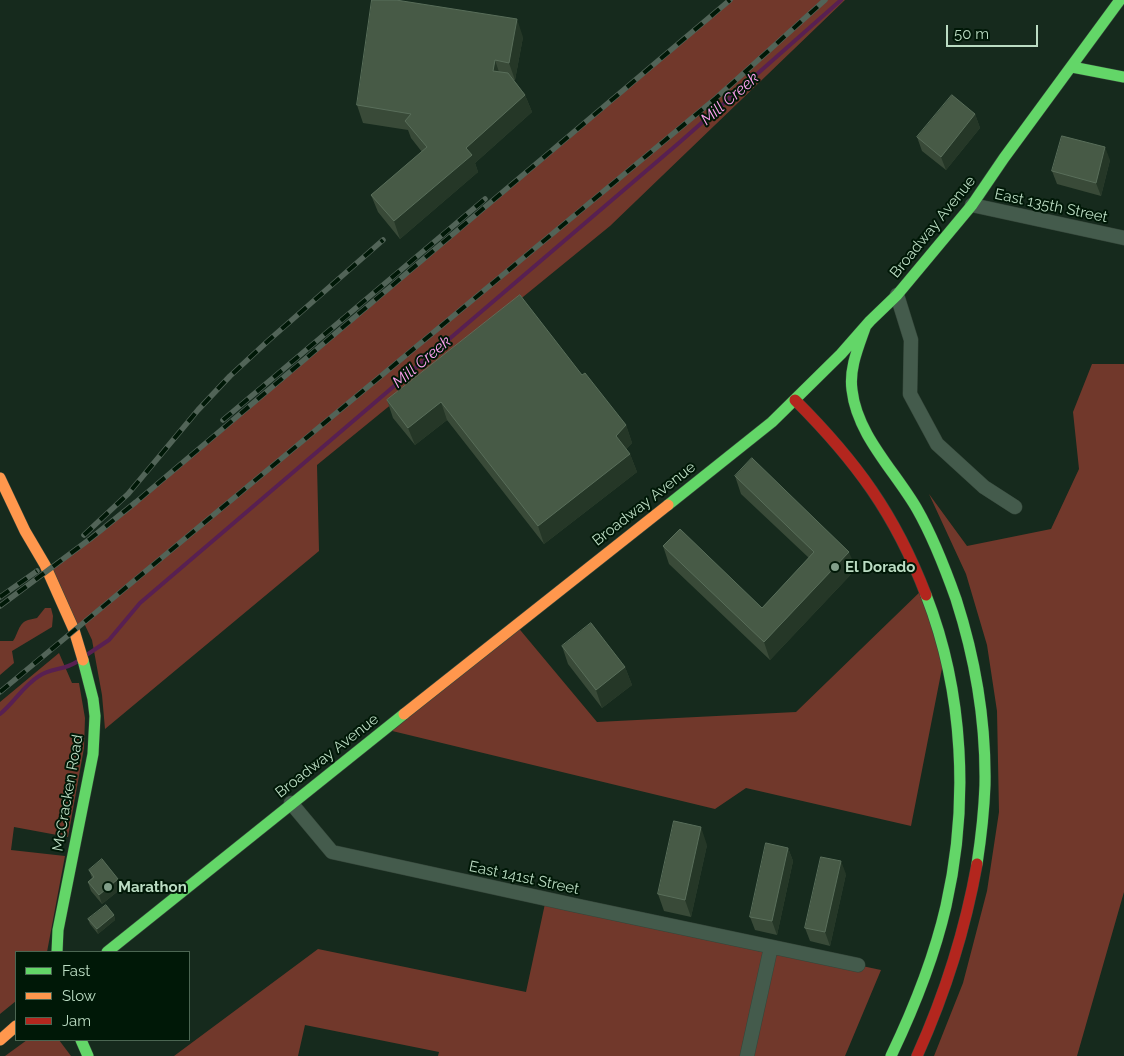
<!DOCTYPE html>
<style>
body{margin:0}
#map{position:relative;width:1124px;height:1056px;overflow:hidden;background:#162a1d;font-family:Raleway,sans-serif}
canvas{display:block}
.legend{position:absolute;left:15px;top:951px;width:175px;height:90px;box-sizing:border-box;background:#001807;border:1px solid #4b6652;margin:0;padding:6px 9px;list-style:none;font-size:15px;color:#bbdcc3}
.legend li{display:flex;align-items:center;gap:10px;height:25px}
.legend b{width:25px;border:1px solid #4b6652}
.scale{position:absolute;left:946px;top:25px;width:92px;height:22px;box-sizing:border-box;border:2px solid #bbdcc3;border-top:0;padding-left:6px;font-size:15px;line-height:18px;white-space:nowrap;color:#bbdcc3;-webkit-text-stroke:4px #001807;paint-order:stroke}
</style>
<div id="map">
<canvas width="1124" height="1056"></canvas>
<ul class="legend">
<li><b style="height:6px;background:#63d668"></b>Fast</li>
<li><b style="height:6px;background:#ff974d"></b>Slow</li>
<li><b style="height:6px;background:#b3261e"></b>Jam</li>
</ul>
<div class="scale">50 m</div>
</div>
<script>
const c = document.querySelector('canvas').getContext('2d');
c.lineJoin = 'round';
function paint(path, color) { c.fillStyle = color; c.fill(path, 'evenodd'); }
function stroke(path, color, width, dash) { c.strokeStyle = color; c.lineWidth = width; c.lineCap = dash ? 'butt' : 'round'; c.setLineDash(dash || []); c.stroke(path); }
function drawText(font, color, halo, rows, align = 'center') {
  c.font = font + ' Raleway,sans-serif'; c.lineWidth = 4; c.setLineDash([]); c.textBaseline = 'middle'; c.strokeStyle = halo; c.fillStyle = color; for (const [text, x, y, turn = 0] of rows) {
    c.save(); c.translate(x, y); c.rotate((+turn || 0) * Math.PI / 180); c.textAlign = isNaN(turn) ? turn : align; if (halo) c.strokeText(text, 0, 0); c.fillText(text, 0, 0); c.restore();
  }
}
paint(new Path2D(`
 M 730,0 L 845,0 L 610,226 L 317,465 L 319,551 L 105,729 L 102,695 L 92,640 L 84,623 L 74,630 L 48,572 L 136,502 L 267,392 Z
 M 1092,364 L 1124,364 L 1124,892 L 1077,1056 L 934,1056 L 963,983 L 987,891 L 999,812 L 997,711 L 987,645 L 966,574 L 929,494 L 967,546 L 1051,529 L 1079,469 L 1073,412 Z
 M 924,588 L 945,653 L 911,826 L 746,788 L 715,809 L 384,729 L 516,625 L 597,722 L 796,712 Z
 M 45,608 L 51,608 L 53,616 L 52,627 L 12,651 L 14,663 L 0,675 L 0,641 L 13,641 C 18,635 18,623 28,620 C 31,619 34,619 37,618 Z
 M 59,653 L 72,683 L 79,683 L 85,718 L 84,748 L 68,837 L 14,827 L 11,850 L 65,856 L 47,952 L 16,952 L 16,1001 L 0,1014 L 0,702 Z
 M 546,899 L 881,970 L 845,1056 L 438,1056 L 439,1052 L 305,1025 L 298,1056 L 174,1056 L 318,949 L 526,992 Z
 M 27,1040 L 59,1040 L 71,1056 L 5,1056 Z`), '#71382b');
stroke(new Path2D(`
 M 88,654 L 109,640 L 140,603 L 680,142 L 841,0
 M 0,714 C 14,703 23,686 39,676 C 52,667 64,671 78,661`), '#582052', 4);
const street = new Path2D(`
 M 972,205 L 1124,238
 M 897,295 L 911,340 L 910,394 L 937,444 L 984,487 L 1015,507
 M 291,803 L 332,852 L 574,905 L 858,965
 M 747,1056 L 771,947`);
const fast = new Path2D(`
 M 1072,67 L 1124,77
 M 865,328 C 858,348 849,369 852,390 C 857,435 895,471 917,509 C 933,537 945,568 956,599 C 975,658 986,723 985,785 C 984,812 981,838 977,864
 M 668,505 L 772,422 L 841,354 L 870,321 L 897,295 L 972,205 L 1004,158 L 1120,0
 M 57,952 L 58,930 L 93,754 L 95,716 L 93,699 L 83,660
 M 107,952 L 404,714
 M 81,1040 L 88,1056
 M 891,1056 C 914,1008 934,958 946,906 C 969,805 964,692 926,595`);
const slow = new Path2D(`
 M 0,478 L 25,531 L 45,565 L 74,630 L 83,660
 M 404,714 L 668,505
 M 0,1040 L 16,1026`);
const jam = new Path2D(`
 M 795,400 C 856,461 895,514 926,595
 M 917,1056 C 945,994 965,931 977,864`);
stroke(street, '#35463a', 15);
stroke(fast, '#35463a', 12);
stroke(slow, '#35463a', 12);
stroke(jam, '#35463a', 12);
stroke(street, '#445b4c', 14);
stroke(fast, '#63d668', 11);
stroke(slow, '#ff974d', 11);
stroke(jam, '#b3261e', 11);
const rail = new Path2D(`
 M 223,420 L 485,199
 M 84,535 L 128,494 L 198,410 L 230,376 L 269,340 L 383,240
 M 0,597 L 37,571
 M 0,606 L 90,539 L 136,502 L 730,0
 M 0,692 L 716,98 L 825,0`);
stroke(rail, '#526458', 5.5);
stroke(rail, '#001807', 4, [11]);
paint(new Path2D(`
 M 523,37 L 515,80 L 514,80 L 525,95 L 532,112 L 475,163 L 478,172 L 400,239 L 378,212 L 371,195 L 422,152 L 411,138 L 408,130 L 363,123 L 357,105 Z
 M 975,114 L 980,128 L 946,170 L 922,151 L 917,137 Z
 M 1110,160 L 1101,196 L 1057,184 L 1052,171 Z
 M 582,375 L 626,425 L 632,443 L 626,449 L 630,454 L 637,472 L 544,544 L 447,420 L 415,445 L 393,418 L 387,400 Z
 M 735,476 L 856,569 L 770,660 L 669,564 L 663,546 L 762,608 L 809,558 L 741,494 Z
 M 562,646 L 625,667 L 632,685 L 602,708 L 568,664 Z
 M 707,845 L 691,917 L 664,911 L 658,894 Z
 M 788,848 L 793,861 L 777,935 L 755,930 L 750,917 Z
 M 89,870 L 118,879 L 122,888 L 102,904 L 91,891 L 88,882 L 92,878 Z
 M 846,874 L 830,946 L 810,941 L 805,928 Z
 M 114,915 L 115,920 L 98,934 L 90,924 L 88,919 Z`), '#394a38');
paint(new Path2D(`
 M 517,19 L 523,37 L 515,80 L 509,63 Z
 M 495,60 L 501,78 L 493,71 Z
 M 525,95 L 532,112 L 475,163 L 478,172 L 400,239 L 394,221 L 466,148 Z
 M 975,114 L 980,128 L 946,170 L 941,157 Z
 M 1105,147 L 1110,160 L 1101,196 L 1096,183 Z
 M 441,402 L 447,420 L 415,445 L 408,428 Z
 M 626,425 L 632,443 L 622,453 L 616,436 Z
 M 630,454 L 637,472 L 544,544 L 538,526 Z
 M 849,552 L 856,569 L 770,660 L 764,642 Z
 M 625,667 L 632,685 L 602,708 L 596,690 Z
 M 701,827 L 707,845 L 691,917 L 685,900 Z
 M 788,848 L 793,861 L 777,935 L 772,921 Z
 M 841,861 L 846,874 L 830,946 L 825,932 Z
 M 118,879 L 122,888 L 102,904 L 99,895 Z
 M 114,915 L 115,920 L 98,934 L 97,929 Z`), '#253727');
const building = new Path2D(`
 M 372,0 L 396,0 L 517,19 L 509,63 L 495,60 L 493,71 L 508,73 L 525,95 L 466,148 L 472,155 L 394,221 L 371,195 L 427,147 L 405,121 L 411,114 L 357,105 Z
 M 952,95 L 975,114 L 941,157 L 917,137 Z
 M 1062,136 L 1105,147 L 1096,183 L 1052,171 Z
 M 520,295 L 582,375 L 585,373 L 626,425 L 616,436 L 630,454 L 538,526 L 441,402 L 408,428 L 387,400 Z
 M 752,458 L 849,552 L 764,642 L 663,546 L 680,529 L 762,608 L 814,552 L 735,476 Z
 M 591,623 L 625,667 L 596,690 L 562,646 Z
 M 674,821 L 701,827 L 685,900 L 658,894 Z
 M 766,843 L 788,848 L 772,921 L 750,917 Z
 M 821,857 L 841,861 L 825,932 L 805,928 Z
 M 102,859 L 118,879 L 99,895 L 88,882 L 94,877 L 89,870 Z
 M 106,905 L 114,915 L 97,929 L 88,919 Z`);
paint(building, '#475a46');
stroke(building, '#596e5a', 1);
for (const [x, y, r, color] of [
 [835,567,5,"#819e89"],
 [108,887,5,"#819e89"]
]) { const dot = new Path2D(); dot.arc(x, y, r, 0, 2 * Math.PI); c.fillStyle = color; c.fill(dot); stroke(dot, '#001807', 2); }
drawText('15px', '#bbdcc3', '#001807', [
 ["East 135th Street",1051,206,12],
 ["Broadway Avenue",933,227,-51],
 ["Broadway Avenue",644,504,-38],
 ["Broadway Avenue",327,756,-38],
 ["McCracken Road",68,793,-80],
 ["East 141st Street",524,878,12]
]);
drawText('bold 15px', '#bbdcc3', '#001807', [
 ["El Dorado",845,567],
 ["Marathon",118,887]
], 'left');
drawText('italic 16px', '#fda0ef', '#001807', [
 ["Mill Creek",730,99,-41],
 ["Mill Creek",422,362,-40]
]);
</script>
